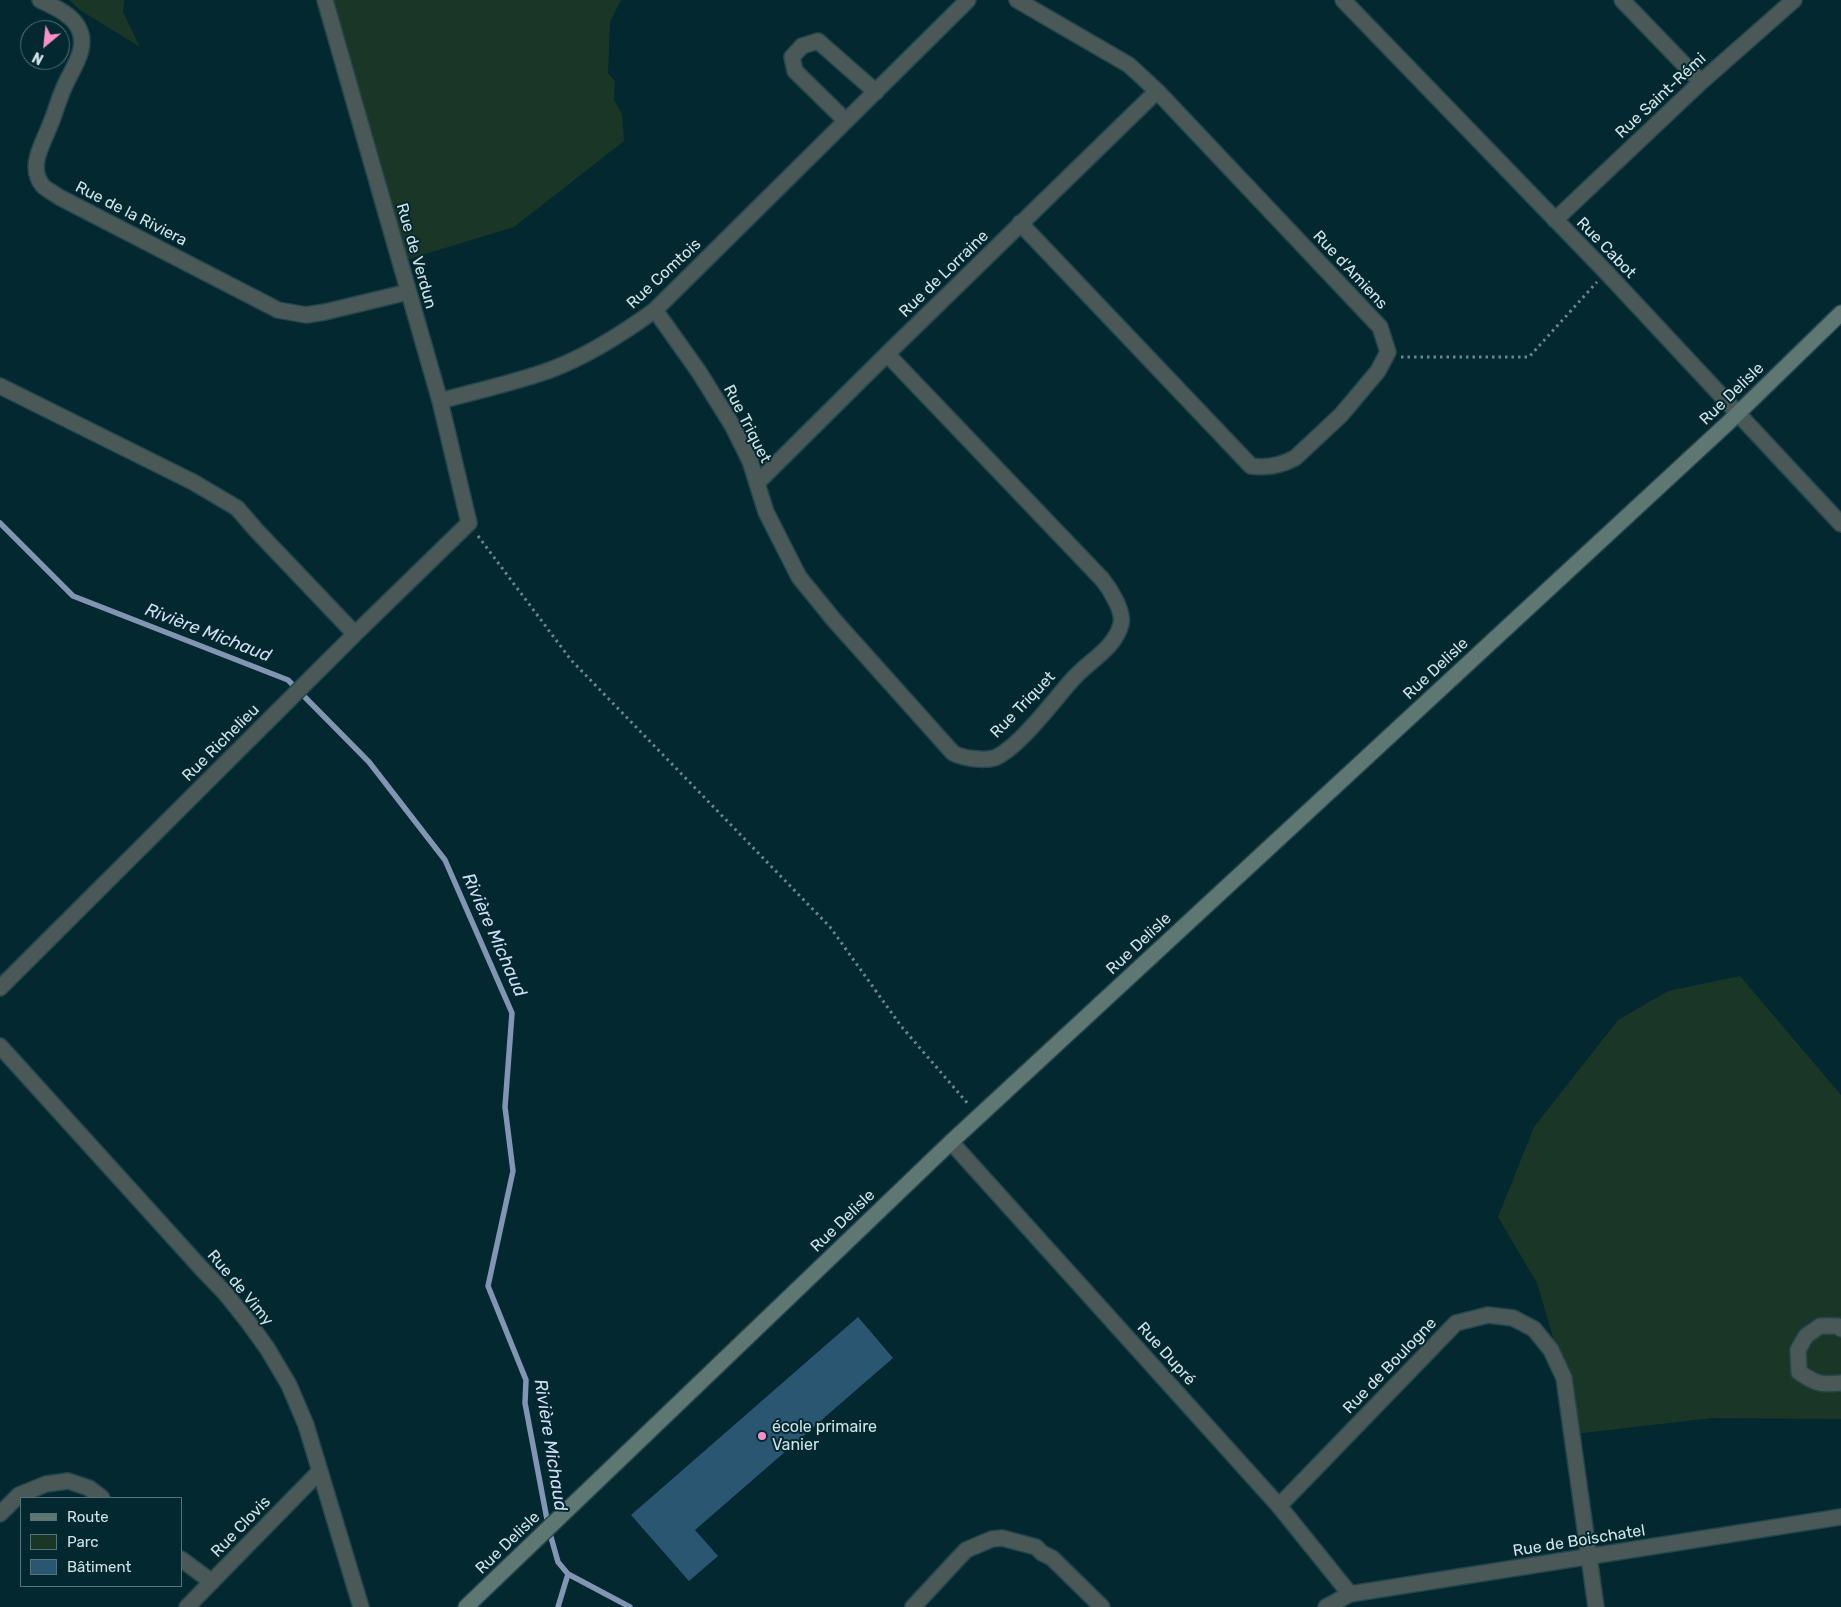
<!DOCTYPE html>
<meta charset="utf-8">
<style>
body{margin:0}
#map{position:relative;width:1841px;height:1607px;overflow:hidden;background:#03282f;font-family:Rubik,sans-serif}
canvas{display:block}
.legend{position:absolute;left:20px;top:1497px;width:162px;height:90px;box-sizing:border-box;background:#03282f;border:1px solid #557379;margin:0;padding:6px 9px;list-style:none;font-size:15px;color:#d0e3e7}
.legend li{display:flex;align-items:center;gap:10px;height:25px}
.legend b{width:25px;border:1px solid #557379}
.north{position:absolute;left:20px;top:20px;width:50px;height:50px;box-sizing:border-box;background:#03282f;border:1px solid #557379;border-radius:50%;rotate:208deg;font-size:14px;font-weight:700;line-height:20px;text-align:center;color:#d0e3e7}
.north::after{content:'';display:block;margin:auto;width:18px;height:22px;background:#f890cb;clip-path:polygon(50% 0,100% 100%,50% 72%,0 100%)}
</style>
<div id="map">
<canvas width="1841" height="1607"></canvas>
<ul class="legend">
<li><b style="height:6px;background:#5f7773"></b>Route</li>
<li><b style="height:14px;background:#1a3627"></b>Parc</li>
<li><b style="height:14px;background:#2b5672"></b>Bâtiment</li>
</ul>
<div class="north">N</div>
</div>
<script>
const c = document.querySelector('canvas').getContext('2d');
c.lineJoin = 'round';
function paint(path, color) { c.fillStyle = color; c.fill(path, 'evenodd'); }
function stroke(path, color, width, dash) { c.strokeStyle = color; c.lineWidth = width; c.lineCap = dash ? 'butt' : 'round'; c.setLineDash(dash || []); c.stroke(path); }
function drawText(font, color, halo, rows, align = 'center') {
  c.font = font + ' Rubik,sans-serif'; c.lineWidth = 4; c.setLineDash([]); c.textBaseline = 'middle'; c.strokeStyle = halo; c.fillStyle = color; for (const [text, x, y, turn = 0] of rows) {
    c.save(); c.translate(x, y); c.rotate((+turn || 0) * Math.PI / 180); c.textAlign = isNaN(turn) ? turn : align; if (halo) c.strokeText(text, 0, 0); c.fillText(text, 0, 0); c.restore();
  }
}
paint(new Path2D(`
 M 69,0 L 124,0 L 123,12 L 140,47 L 80,10 Z
 M 324,0 L 621,0 L 610,22 L 608,73 L 615,81 L 614,100 L 622,114 L 624,141 L 514,227 L 399,262 Z
 M 1740,976 L 1841,1095 L 1841,1419 L 1712,1418 L 1574,1434 L 1565,1378 L 1537,1283 L 1498,1217 L 1534,1127 L 1618,1020 L 1668,991 Z`), '#1a3627');
stroke(new Path2D(`
 M 0,523 L 73,596 L 288,680 L 369,762 L 445,860 L 512,1013 L 505,1107 L 513,1171 L 488,1286 L 526,1380 L 525,1403 L 549,1530 L 558,1562 L 568,1574 L 558,1607
 M 568,1574 L 630,1607`), '#8295b2', 5.5);
paint(new Path2D(`
 M 858,1317 L 893,1358 L 695,1530 L 718,1556 L 689,1581 L 631,1515 Z`), '#2b5672');
const street = new Path2D(`
 M 40,0 C 54,7 72,14 79,29 C 89,50 70,71 63,90 C 58,101 55,114 50,125 C 43,144 27,167 43,186 C 47,190 54,193 59,197 L 278,310 L 306,315 L 325,312 L 408,292
 M 1017,0 L 1129,65 L 1157,91 L 1380,327 L 1388,352 L 1378,371 L 1341,415 L 1295,458 C 1282,465 1266,468 1251,466 L 1020,223
 M 1343,0 L 1606,272 L 1841,524
 M 1622,0 L 1701,82
 M 846,121 L 795,71 L 792,57 L 802,46 L 818,41 L 876,92
 M 1555,220 L 1701,82 L 1794,0
 M 655,310 L 699,372 L 732,425 L 750,461 L 766,512 L 799,577 L 834,620 L 953,753 C 962,758 983,761 994,758 C 1018,749 1054,700 1072,680 C 1087,662 1115,649 1121,624 C 1124,611 1110,589 1102,579 L 887,354
 M 0,386 L 193,482 L 237,508 L 256,530 L 355,634
 M 440,401 C 476,391 514,383 550,370 C 588,356 622,334 655,310 L 968,0
 M 757,483 L 887,354 L 1157,91
 M 0,988 L 355,634 L 469,523 L 440,401 L 325,0
 M 0,1046 L 202,1269 L 225,1293 L 249,1323 L 267,1348 L 289,1385 L 306,1425 L 361,1607
 M 951,1142 L 1279,1506 L 1350,1594
 M 1841,1329 L 1838,1326 L 1820,1326 L 1806,1336 L 1798,1350 L 1799,1372 C 1816,1384 1821,1385 1841,1383
 M 1279,1506 L 1456,1323 L 1488,1315 L 1513,1318 L 1534,1329 L 1551,1350 L 1564,1378 L 1596,1607
 M 0,1514 L 19,1495 L 46,1484 L 68,1481 L 89,1488 L 102,1498
 M 181,1559 L 212,1582
 M 187,1607 L 320,1471
 M 913,1607 L 966,1550 L 992,1539 L 1002,1538 L 1036,1547 L 1042,1553 L 1052,1558 L 1102,1607
 M 1326,1607 L 1350,1594 L 1841,1517`);
const secondary = new Path2D(`
 M 466,1607 L 951,1142 L 1729,422 L 1841,313`);
stroke(street, '#24464c', 18);
stroke(secondary, '#24464c', 18);
stroke(new Path2D(`
 M 1401,357 L 1529,357 L 1597,282
 M 478,536 L 571,660 L 830,927 L 901,1026 L 969,1105`), '#6b878d', 3, [2.5, 4]);
stroke(street, '#4a5957', 15);
stroke(secondary, '#5f7773', 15);
for (const [x, y, r, color] of [
 [762,1436,5,"#f890cb"]
]) { const dot = new Path2D(); dot.arc(x, y, r, 0, 2 * Math.PI); c.fillStyle = color; c.fill(dot); stroke(dot, '#03282f', 2); }
drawText('16px', '#d0e3e7', '#03282f', [
 ["Rue Saint-Rémi",1661,96,-43],
 ["Rue de la Riviera",131,214,27],
 ["Rue Cabot",1606,248,46],
 ["Rue de Verdun",416,256,74],
 ["Rue d'Amiens",1350,270,47],
 ["Rue Comtois",664,274,-43],
 ["Rue de Lorraine",944,274,-44],
 ["Rue Delisle",1732,394,-44],
 ["Rue Triquet",747,424,63],
 ["Rue Delisle",1436,669,-43],
 ["Rue Triquet",1023,705,-46],
 ["Rue Richelieu",221,743,-45],
 ["Rue Delisle",1139,944,-43],
 ["Rue Delisle",843,1221,-44],
 ["Rue de Vimy",240,1288,50],
 ["Rue Dupré",1166,1354,48],
 ["Rue de Boulogne",1390,1366,-46],
 ["Rue Clovis",241,1527,-46],
 ["Rue de Boischatel",1579,1541,-9],
 ["Rue Delisle",508,1543,-44]
]);
drawText('16px', '#d0e3e7', '#03282f', [
 ["école primaire",772,1427],
 ["Vanier",772,1445]
], 'left');
drawText('italic 18px', '#d0ddf7', '#03282f', [
 ["Rivière Michaud",208,633,21],
 ["Rivière Michaud",494,935,66],
 ["Rivière Michaud",550,1445,81]
]);
</script>
